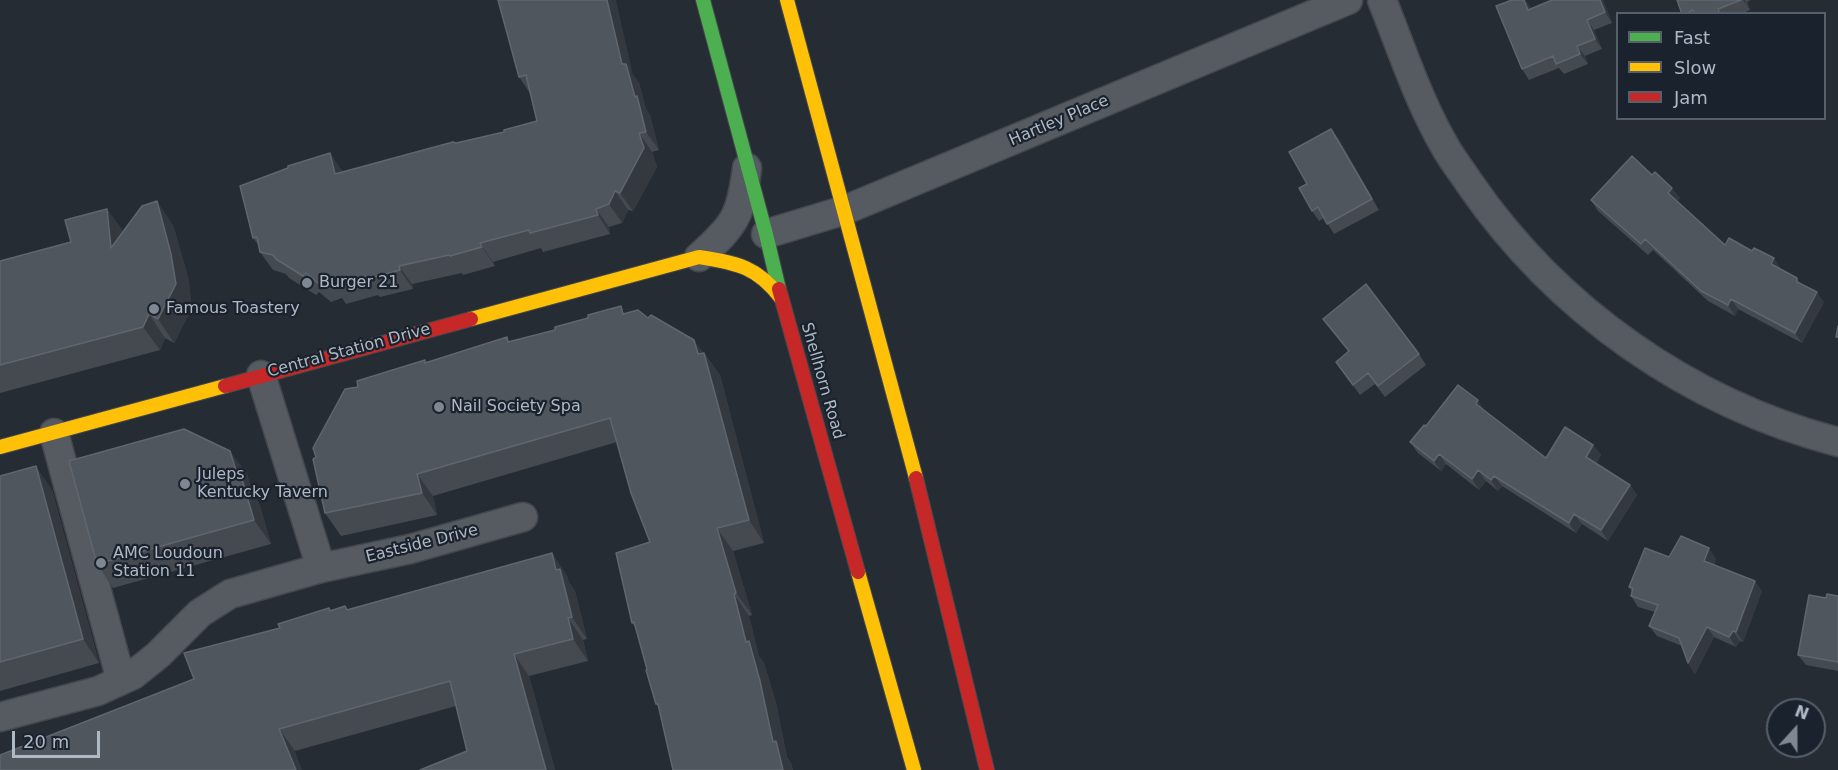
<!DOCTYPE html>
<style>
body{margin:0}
#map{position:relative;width:1838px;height:770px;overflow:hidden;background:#262c33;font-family:"DejaVu Sans",sans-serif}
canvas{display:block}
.legend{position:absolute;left:1616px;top:12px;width:210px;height:108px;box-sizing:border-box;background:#1a232d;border:2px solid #565f6a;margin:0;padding:8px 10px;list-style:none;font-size:18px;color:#afb9c5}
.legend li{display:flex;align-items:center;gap:12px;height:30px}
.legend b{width:30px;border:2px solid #565f6a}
.north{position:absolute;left:1766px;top:698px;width:60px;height:60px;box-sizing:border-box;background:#1a232d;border:2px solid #565f6a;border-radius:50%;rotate:21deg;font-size:16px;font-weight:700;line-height:24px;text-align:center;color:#afb9c5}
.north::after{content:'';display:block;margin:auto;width:21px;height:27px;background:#7f8892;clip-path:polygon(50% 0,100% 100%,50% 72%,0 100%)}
.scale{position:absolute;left:12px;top:731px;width:88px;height:27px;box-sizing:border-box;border:3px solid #afb9c5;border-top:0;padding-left:8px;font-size:18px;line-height:21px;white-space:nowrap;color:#afb9c5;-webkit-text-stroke:4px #1a232d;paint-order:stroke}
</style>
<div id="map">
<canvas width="1838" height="770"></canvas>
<ul class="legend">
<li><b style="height:8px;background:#4caf50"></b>Fast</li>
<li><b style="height:8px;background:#ffc107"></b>Slow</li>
<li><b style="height:8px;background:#c62828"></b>Jam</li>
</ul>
<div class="north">N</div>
<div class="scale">20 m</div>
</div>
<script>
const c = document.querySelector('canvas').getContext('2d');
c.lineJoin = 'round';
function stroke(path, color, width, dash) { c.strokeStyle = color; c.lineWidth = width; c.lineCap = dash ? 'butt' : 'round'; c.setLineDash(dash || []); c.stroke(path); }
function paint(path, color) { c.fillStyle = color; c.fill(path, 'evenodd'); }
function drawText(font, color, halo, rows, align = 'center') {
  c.font = font + ' "DejaVu Sans",sans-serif'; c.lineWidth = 4.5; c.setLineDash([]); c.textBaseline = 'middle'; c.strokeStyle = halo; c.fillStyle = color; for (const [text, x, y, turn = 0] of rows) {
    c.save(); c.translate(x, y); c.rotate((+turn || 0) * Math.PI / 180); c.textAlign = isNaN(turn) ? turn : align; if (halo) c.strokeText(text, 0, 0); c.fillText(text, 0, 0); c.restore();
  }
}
const street = new Path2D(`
 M 1382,0 C 1402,50 1419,103 1447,150 C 1454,162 1463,173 1470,184 C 1557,310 1689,403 1838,442
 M 766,234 L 845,210 L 1348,0
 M 699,257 C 735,225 741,216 747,168
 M 261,375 L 321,568
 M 54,433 L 121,680
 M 0,717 L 98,691 L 133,675 L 158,655 L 200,613 L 230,594 L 321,568 L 410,549 L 523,517`);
const fast = new Path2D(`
 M 703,0 L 766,234 L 779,289`);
const slow = new Path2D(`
 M 787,0 L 916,478
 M 471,319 L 699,257 C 736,263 757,266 781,298
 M 0,447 L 225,386
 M 858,572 L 914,770`);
const jam = new Path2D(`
 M 779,289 L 858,572
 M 225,386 L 471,319
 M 916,478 L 987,770`);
stroke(street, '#44484e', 31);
stroke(fast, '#44484e', 16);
stroke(slow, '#44484e', 16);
stroke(jam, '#44484e', 16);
stroke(street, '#565a61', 28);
stroke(fast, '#4caf50', 14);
stroke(slow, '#ffc107', 14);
stroke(jam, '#c62828', 14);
paint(new Path2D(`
 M 498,0 L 633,75 L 639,83 L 646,109 L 650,115 L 659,150 L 652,152 L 657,167 L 633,211 L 628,210 L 622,223 L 609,227 L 610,234 L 543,252 L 541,248 L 493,262 L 495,266 L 463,275 L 462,273 L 412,284 L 413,289 L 380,297 L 378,295 L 346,304 L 342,298 L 331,302 L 319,292 L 316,295 L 289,278 L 286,274 L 273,270 L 260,252 L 260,247 L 253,238 L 343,172 L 504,132 L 537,121 L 530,93 L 519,77 Z
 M 1512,0 L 1525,0 L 1531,9 L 1603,0 L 1612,23 L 1594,30 L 1602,49 L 1585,56 L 1588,64 L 1564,74 L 1559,68 L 1529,80 L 1522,69 Z
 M 1677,0 L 1751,0 L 1747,2 L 1750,10 L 1741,14 L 1682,14 Z
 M 1339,139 L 1379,210 L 1334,234 L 1324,218 L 1319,221 L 1312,211 L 1307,184 Z
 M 1652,175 L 1680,198 L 1677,201 L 1725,245 L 1781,269 L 1781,270 L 1801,283 L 1824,302 L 1802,343 L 1738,309 L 1735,316 L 1708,301 L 1653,250 L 1648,255 L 1598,211 L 1591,200 Z
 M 107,209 L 123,232 L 173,225 L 188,277 L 192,308 L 174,343 L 165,338 L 160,350 L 0,393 L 0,261 L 71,242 Z
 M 626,313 L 648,318 L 703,353 L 704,353 L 720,375 L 764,543 L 733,551 L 752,615 L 749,616 L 759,656 L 764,663 L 776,703 L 787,757 L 791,763 L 793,770 L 673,770 L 659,708 L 656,704 L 636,628 L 632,623 L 650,542 L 617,442 L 433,496 L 437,515 L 341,536 L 325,513 L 316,457 L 358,387 L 426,362 Z
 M 1323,319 L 1419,354 L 1426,365 L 1385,397 L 1375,384 L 1360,395 L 1336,362 L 1349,352 Z
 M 1485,411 L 1546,458 L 1593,445 L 1601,455 L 1596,464 L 1630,485 L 1637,495 L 1608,541 L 1582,524 L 1576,533 L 1502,486 L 1498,491 L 1486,481 L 1479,490 L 1446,464 L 1441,471 L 1418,453 L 1410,442 L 1426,426 Z
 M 247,474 L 252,493 L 259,503 L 271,544 L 113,588 L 97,564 Z
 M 0,476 L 52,490 L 99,663 L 0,691 Z
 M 552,553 L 567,576 L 569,582 L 575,591 L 587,639 L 583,640 L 588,661 L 529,676 L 555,770 L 420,770 L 467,751 L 456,706 L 295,751 L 194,679 L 280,628 L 329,608 L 331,610 L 345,606 L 348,609 Z
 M 1669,557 L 1716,559 L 1714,565 L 1762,591 L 1743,642 L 1740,641 L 1736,647 L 1714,637 L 1695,674 L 1688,663 L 1682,646 L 1657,636 L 1649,626 L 1655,612 L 1638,607 L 1631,596 L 1632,592 L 1629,587 Z
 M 1838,596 L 1838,671 L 1806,665 L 1798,655 L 1826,598 Z`), '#454a51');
paint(new Path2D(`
 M 607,0 L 616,0 L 633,75 L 639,83 L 646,109 L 650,115 L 659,150 L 646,132 L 622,64 Z
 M 1524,0 L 1525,0 L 1530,6 L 1535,20 L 1528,10 Z
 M 1600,0 L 1603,0 L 1612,23 L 1605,12 Z
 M 1743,0 L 1745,0 L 1750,10 Z
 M 1587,20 L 1594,30 L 1602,49 L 1595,39 Z
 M 1577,46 L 1585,56 L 1588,64 L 1580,54 Z
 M 1331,129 L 1339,139 L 1379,210 L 1372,199 Z
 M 639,133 L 652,152 L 657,167 L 633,211 L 620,193 Z
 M 330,153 L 343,172 L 335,174 Z
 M 1672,188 L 1680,198 L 1675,203 L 1668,193 Z
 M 615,191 L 628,210 L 622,223 L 609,204 Z
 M 157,201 L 173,225 L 188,277 L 192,308 L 174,343 L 158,319 Z
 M 107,209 L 124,232 L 111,248 Z
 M 596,209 L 609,227 L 610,234 L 598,215 Z
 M 480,243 L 493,262 L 495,266 L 482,247 Z
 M 1774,258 L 1781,269 L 1778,275 L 1771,264 Z
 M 399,266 L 412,284 L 413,289 L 400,270 Z
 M 1817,292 L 1824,302 L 1802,343 L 1795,333 Z
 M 1731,299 L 1738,309 L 1735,316 L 1728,305 Z
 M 149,314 L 165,338 L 160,350 L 143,327 Z
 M 694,340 L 720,375 L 764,543 L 749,520 Z
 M 1478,400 L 1485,411 L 1476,404 Z
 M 1593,445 L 1601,455 L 1593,468 L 1586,457 Z
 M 230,451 L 247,474 L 252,493 L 259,503 L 271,544 L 254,520 L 239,480 Z
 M 1439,454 L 1446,464 L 1441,471 L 1434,461 Z
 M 36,466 L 52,490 L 99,663 L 83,639 Z
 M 1478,470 L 1486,481 L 1479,490 L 1472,479 Z
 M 417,474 L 433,496 L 437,515 L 422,493 Z
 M 1494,476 L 1502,486 L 1498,491 L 1491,480 Z
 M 1630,485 L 1637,495 L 1608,541 L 1601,530 Z
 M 1574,514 L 1582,524 L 1576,533 L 1569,523 Z
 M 717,528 L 733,551 L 752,615 L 736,593 Z
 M 1709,548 L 1716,559 L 1711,571 L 1704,561 Z
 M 552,553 L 567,576 L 569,582 L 575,591 L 587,639 L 572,617 L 556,570 Z
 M 1755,581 L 1762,591 L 1743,642 L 1736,632 Z
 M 734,594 L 749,616 L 759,656 L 764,663 L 776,703 L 787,757 L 791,763 L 793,770 L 783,770 L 773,742 Z
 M 568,618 L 583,640 L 588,661 L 573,639 Z
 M 1707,627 L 1714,637 L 1695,674 L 1688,663 Z
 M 1733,631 L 1740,641 L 1736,647 L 1729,637 Z
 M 514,654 L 529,676 L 555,770 L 546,770 Z
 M 279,729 L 295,751 L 302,770 L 296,770 Z`), '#343940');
const building = new Path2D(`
 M 498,0 L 607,0 L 622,64 L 626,64 L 635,97 L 637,96 L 646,132 L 639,133 L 644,148 L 620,193 L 615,191 L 609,204 L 596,209 L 598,215 L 530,233 L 529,230 L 480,243 L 482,247 L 450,256 L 449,255 L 399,266 L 400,270 L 367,279 L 366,276 L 333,285 L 331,279 L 318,283 L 306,273 L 303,276 L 276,259 L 273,255 L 260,252 L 257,237 L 253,238 L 240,186 L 288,168 L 288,166 L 330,153 L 335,174 L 453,142 L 456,143 L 504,132 L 504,130 L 537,121 L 526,75 L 519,77 Z
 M 1512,0 L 1524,0 L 1528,10 L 1552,0 L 1600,0 L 1605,12 L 1587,20 L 1595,39 L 1577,46 L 1580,54 L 1556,64 L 1553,56 L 1522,69 L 1496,6 Z
 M 1677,0 L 1741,0 L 1718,9 L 1720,14 L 1695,14 L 1693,10 L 1685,14 L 1682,14 Z
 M 1331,129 L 1372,199 L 1327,224 L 1318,207 L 1312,211 L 1299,188 L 1307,184 L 1289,152 Z
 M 1632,156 L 1652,175 L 1655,172 L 1672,188 L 1668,193 L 1725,245 L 1729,238 L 1752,251 L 1754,248 L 1774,258 L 1771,264 L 1797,278 L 1797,282 L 1817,292 L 1795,333 L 1731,299 L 1728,305 L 1701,291 L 1645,239 L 1641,244 L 1591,200 Z
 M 157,201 L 171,254 L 176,284 L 158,319 L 149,314 L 143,327 L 0,365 L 0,261 L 71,242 L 65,220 L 107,209 L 111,248 L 142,206 Z
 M 1366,284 L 1419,354 L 1378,386 L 1368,373 L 1353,385 L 1336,362 L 1349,351 L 1323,319 Z
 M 621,306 L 623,314 L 638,310 L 648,318 L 651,315 L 694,340 L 698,354 L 704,353 L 749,520 L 717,528 L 736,593 L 734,594 L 746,642 L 749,641 L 760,681 L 773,742 L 776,741 L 783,770 L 673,770 L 658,704 L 656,704 L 646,670 L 647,669 L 634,622 L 632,623 L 616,553 L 650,542 L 631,493 L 610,418 L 417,474 L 422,493 L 325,513 L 313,459 L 316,457 L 313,448 L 345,389 L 358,387 L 357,381 L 425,360 L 425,363 L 507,337 L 508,342 L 555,330 L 555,327 L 588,318 L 588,315 Z
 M 1838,326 L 1838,337 L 1836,337 Z
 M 1458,385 L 1478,400 L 1476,404 L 1546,458 L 1565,427 L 1593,445 L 1586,457 L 1630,485 L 1601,530 L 1574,514 L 1569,523 L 1494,476 L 1491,480 L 1478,470 L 1472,479 L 1439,454 L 1434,461 L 1410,442 L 1424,425 L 1426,426 Z
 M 184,429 L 230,451 L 239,480 L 242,479 L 254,520 L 97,564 L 69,461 Z
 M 36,466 L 83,639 L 0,662 L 0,476 Z
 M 1681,536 L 1709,548 L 1704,561 L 1755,581 L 1736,632 L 1733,631 L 1729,637 L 1707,627 L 1688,663 L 1679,638 L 1649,626 L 1658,605 L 1631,596 L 1633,588 L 1629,587 L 1645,548 L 1669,557 Z
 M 552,553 L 556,570 L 560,569 L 572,617 L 568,618 L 573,639 L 514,654 L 546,770 L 420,770 L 467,751 L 450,681 L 279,729 L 296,770 L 0,770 L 0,755 L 194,679 L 184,653 L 280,628 L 278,624 L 329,608 L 330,611 L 345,606 L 347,610 Z
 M 1827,594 L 1838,596 L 1838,662 L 1798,655 L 1809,595 L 1826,598 Z`);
paint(building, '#50565d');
stroke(building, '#5f666e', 1.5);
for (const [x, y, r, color] of [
 [307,283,6,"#7f8892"],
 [154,309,6,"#7f8892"],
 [439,407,6,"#7f8892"],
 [185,484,6,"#7f8892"],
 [101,563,6,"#7f8892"]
]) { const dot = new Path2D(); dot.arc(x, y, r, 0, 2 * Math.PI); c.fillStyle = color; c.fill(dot); stroke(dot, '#1a232d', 2); }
drawText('16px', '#afb9c5', '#1a232d', [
 ["Hartley Place",1059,121,-23],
 ["Central Station Drive",349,351,-15],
 ["Shellhorn Road",822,381,74],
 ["Eastside Drive",422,544,-14]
]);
drawText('16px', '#afb9c5', '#1a232d', [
 ["Burger 21",319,283],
 ["Famous Toastery",166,309],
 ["Nail Society Spa",451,407],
 ["Juleps",197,475],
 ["Kentucky Tavern",197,493],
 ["AMC Loudoun",113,554],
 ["Station 11",113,572]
], 'left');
</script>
